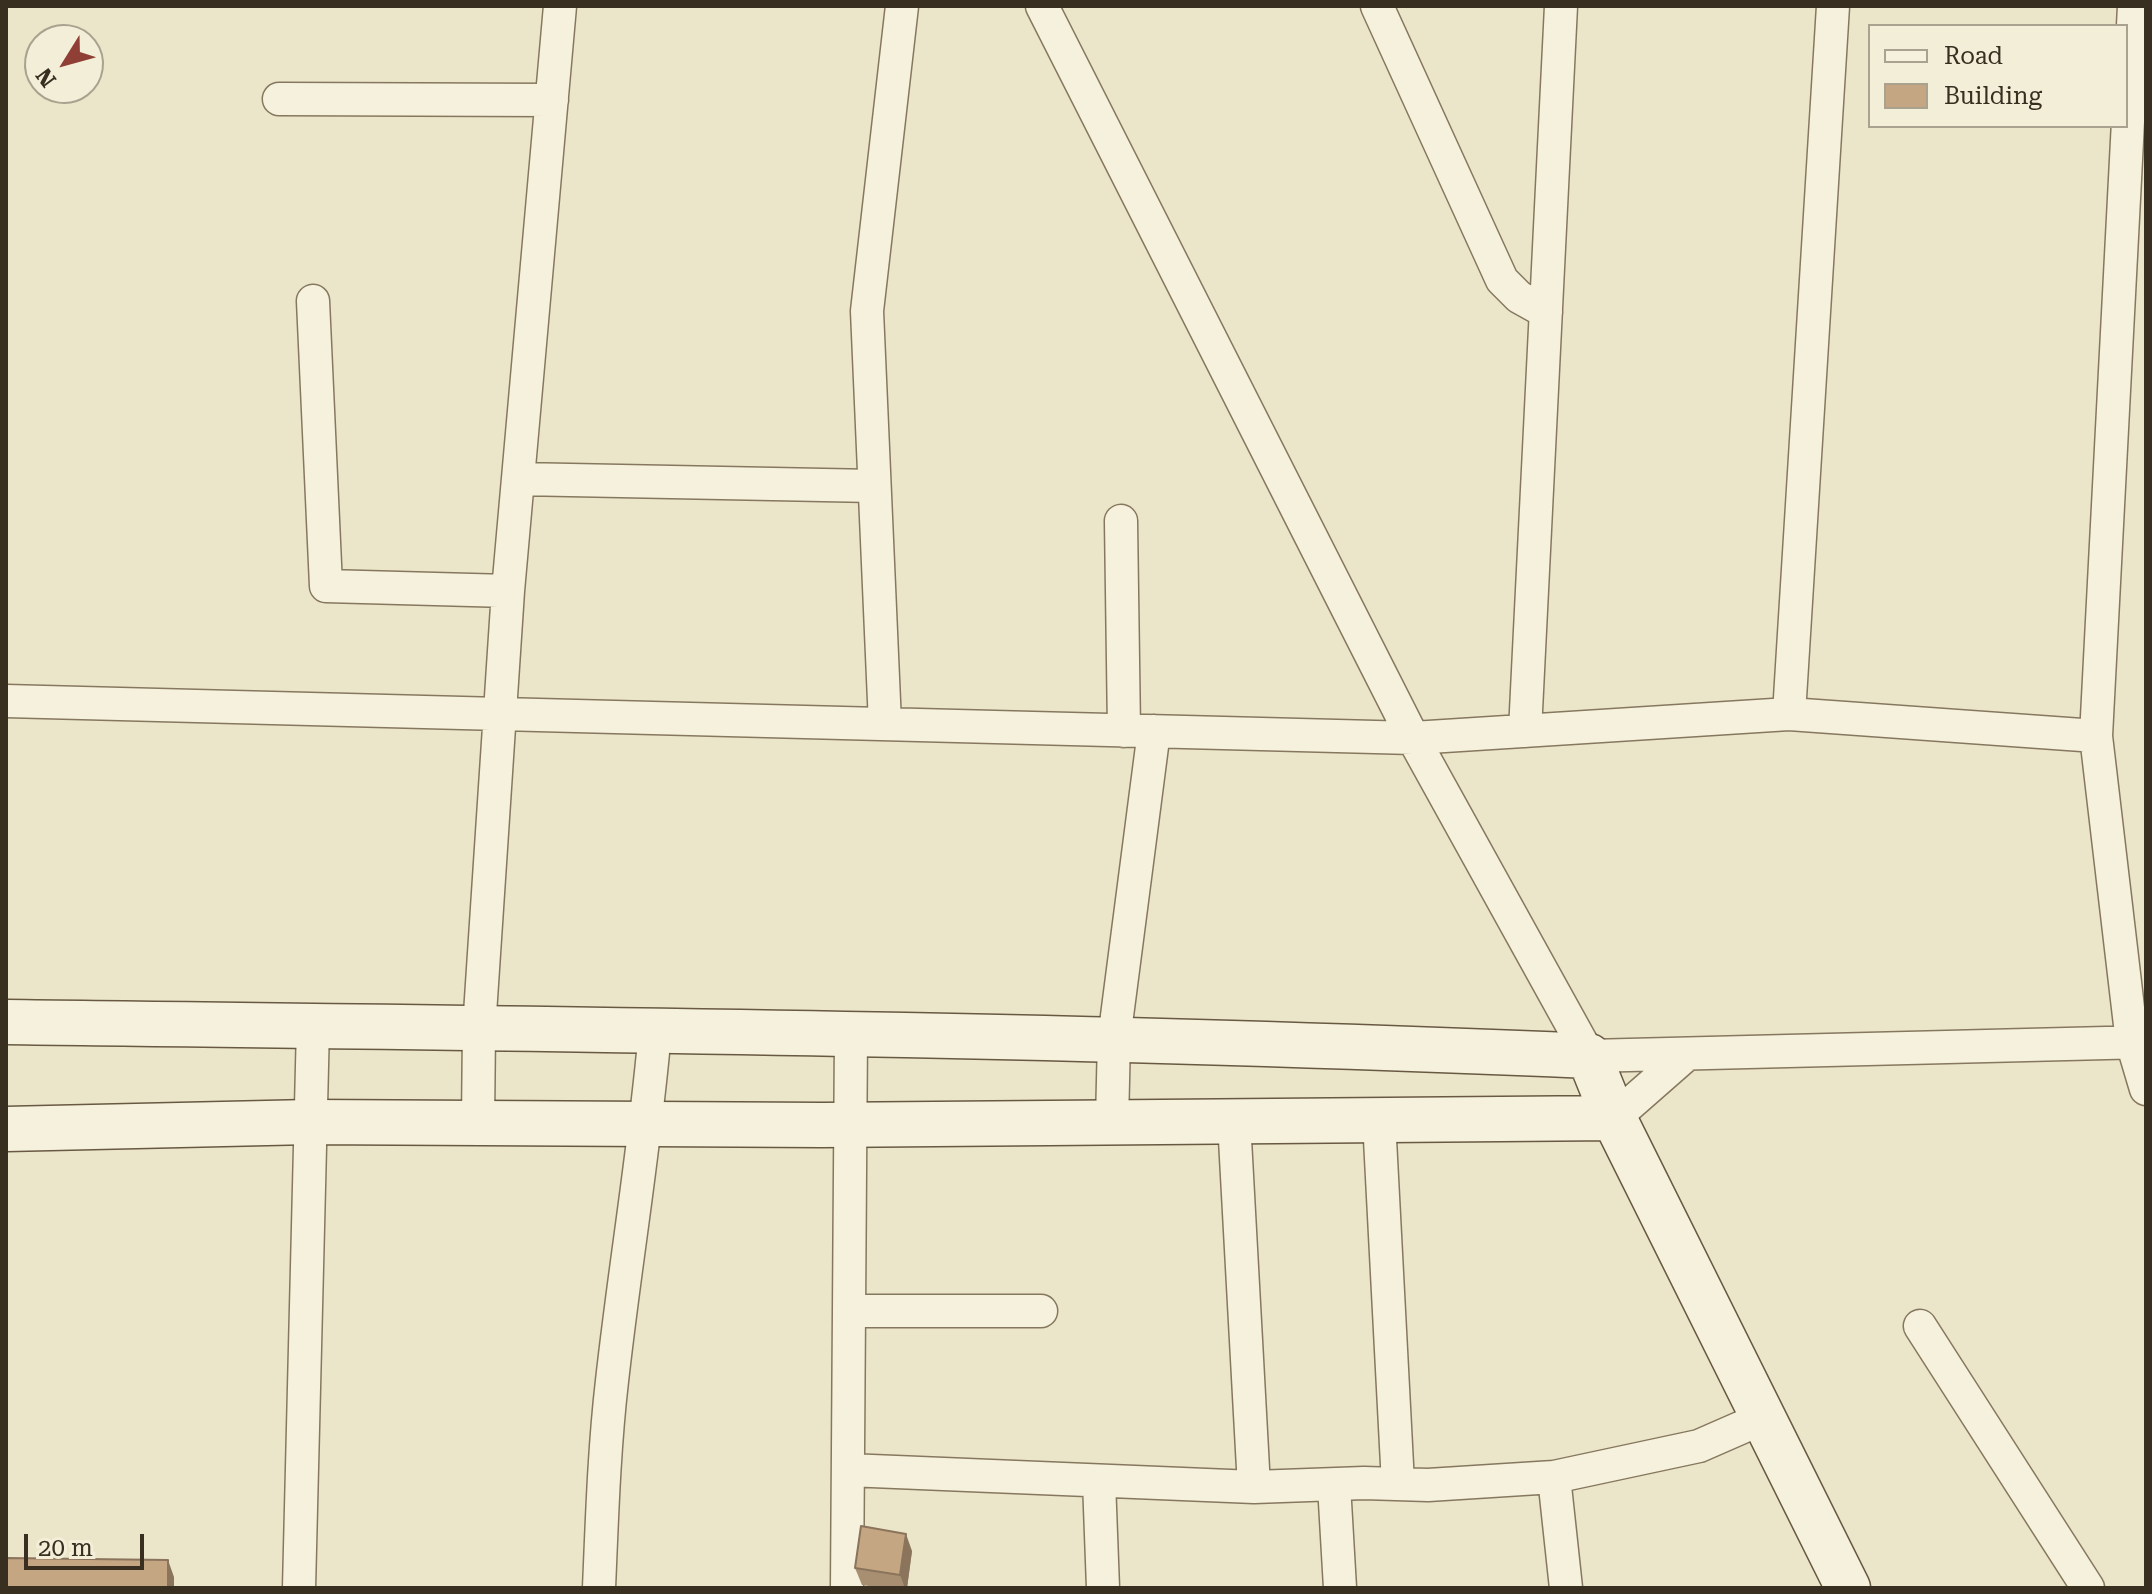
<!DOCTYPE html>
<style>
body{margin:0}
#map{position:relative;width:2152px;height:1594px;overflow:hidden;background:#ebe5c9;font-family:"Roboto Serif",serif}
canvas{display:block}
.frame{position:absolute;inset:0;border:8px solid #382f21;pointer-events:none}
.legend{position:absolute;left:1868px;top:24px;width:260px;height:104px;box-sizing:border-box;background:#f3eed8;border:2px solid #a8a28f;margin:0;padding:10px 14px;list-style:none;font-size:24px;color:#382f21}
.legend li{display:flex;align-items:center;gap:16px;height:40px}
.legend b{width:40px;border:2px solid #a8a28f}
.north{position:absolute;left:24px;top:24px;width:80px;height:80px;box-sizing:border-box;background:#f3eed8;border:2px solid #a8a28f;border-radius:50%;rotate:233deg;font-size:22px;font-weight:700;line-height:32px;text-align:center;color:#382f21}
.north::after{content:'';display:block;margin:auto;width:28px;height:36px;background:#8f3f35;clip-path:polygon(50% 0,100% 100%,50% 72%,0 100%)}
.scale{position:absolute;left:24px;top:1534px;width:120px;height:36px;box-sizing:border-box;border:4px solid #382f21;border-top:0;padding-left:10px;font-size:24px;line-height:28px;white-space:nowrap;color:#382f21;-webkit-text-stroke:6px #f3eed8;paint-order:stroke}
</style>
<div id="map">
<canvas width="2152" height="1594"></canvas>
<div class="frame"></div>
<ul class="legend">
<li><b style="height:10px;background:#f6f1dc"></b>Road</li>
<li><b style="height:22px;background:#c5a683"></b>Building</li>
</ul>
<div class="north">N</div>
<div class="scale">20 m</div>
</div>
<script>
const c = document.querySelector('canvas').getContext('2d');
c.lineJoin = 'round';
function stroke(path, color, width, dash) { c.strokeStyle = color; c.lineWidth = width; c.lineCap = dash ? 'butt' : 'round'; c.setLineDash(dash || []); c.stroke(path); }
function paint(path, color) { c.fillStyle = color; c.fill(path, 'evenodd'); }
const street = new Path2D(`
 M 1042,6 L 1413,738 L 1589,1056 L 2146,1042
 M 1377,6 L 1502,280 L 1519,297 L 1546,312
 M 2134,6 L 2096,736 L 2132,1042 L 2146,1089
 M 279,99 L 552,100
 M 313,301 L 326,586 L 508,591
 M 519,479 L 874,486
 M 1121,521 L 1124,731
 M 6,701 L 1413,738 L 1789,714 L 2096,736
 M 1789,714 L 1833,6
 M 885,724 L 867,311 L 902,6
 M 1525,731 L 1561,6
 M 1614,1118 L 1687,1054
 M 1379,1120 L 1398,1484
 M 1234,1121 L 1254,1487 L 1364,1483 L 1428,1485 L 1554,1477 L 1699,1446 L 1763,1418
 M 478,1122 L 479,1029 L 508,591 L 560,6
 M 1112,1122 L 1114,1039 L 1154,731
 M 849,1311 L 1041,1311
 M 1920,1326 L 2088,1588
 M 848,1470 L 1254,1487
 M 1554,1477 L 1566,1588
 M 1099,1481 L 1103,1588
 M 1334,1485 L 1340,1588
 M 299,1588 L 313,1026
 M 599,1588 C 602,1519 604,1450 612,1381 C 625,1264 645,1148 655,1031
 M 847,1588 L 851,1033`);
const secondary = new Path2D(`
 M 6,1022 C 534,1029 1061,1033 1589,1056 L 1614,1118 L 1848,1588
 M 6,1129 L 310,1122 L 822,1125 L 1614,1118`);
stroke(street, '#86785f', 35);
stroke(secondary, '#685942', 47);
stroke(street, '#f6f1dc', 32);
stroke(secondary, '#f6f1dc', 44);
paint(new Path2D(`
 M 912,1551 L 907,1588 L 883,1588 L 862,1585 L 855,1568 Z`), '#a98f71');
paint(new Path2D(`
 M 906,1534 L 912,1551 L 907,1588 L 905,1588 L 900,1575 Z
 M 168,1560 L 174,1577 L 174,1588 L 168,1588 Z`), '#8a745c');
const building = new Path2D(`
 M 861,1526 L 906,1534 L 900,1575 L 855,1568 Z
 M 6,1558 L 168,1560 L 168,1588 L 6,1588 Z`);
paint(building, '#c5a683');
stroke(building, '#8a745c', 2);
</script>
